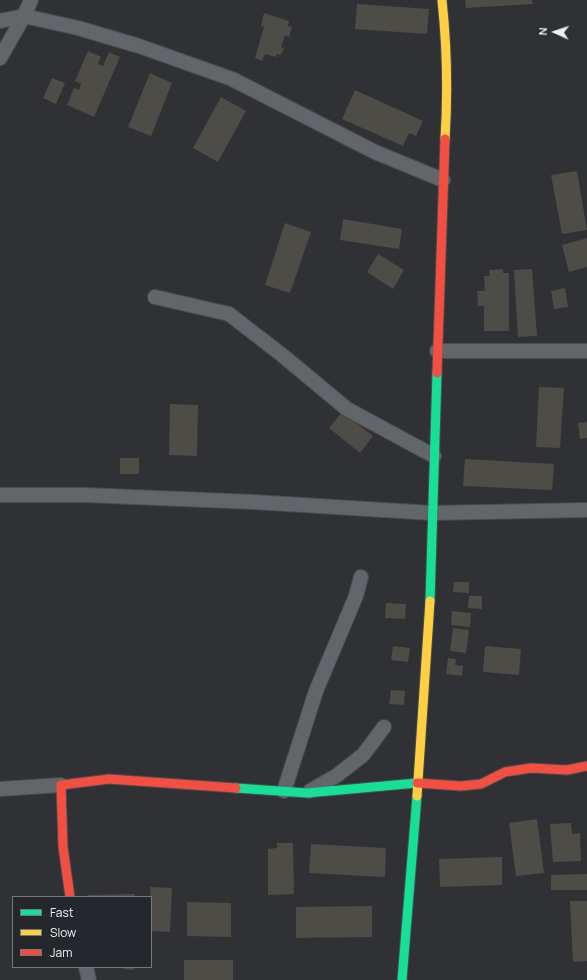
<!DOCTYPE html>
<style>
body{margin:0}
#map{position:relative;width:587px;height:980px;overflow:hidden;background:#2f3134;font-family:Manrope,sans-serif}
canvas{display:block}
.legend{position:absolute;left:12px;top:896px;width:140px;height:72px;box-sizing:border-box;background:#24272b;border:1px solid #75777b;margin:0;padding:5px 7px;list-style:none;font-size:12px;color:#eef0f3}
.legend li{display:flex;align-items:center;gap:8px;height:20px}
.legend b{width:20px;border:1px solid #75777b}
.north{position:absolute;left:535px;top:12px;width:40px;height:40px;-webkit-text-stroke:3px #24272b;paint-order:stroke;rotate:273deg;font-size:11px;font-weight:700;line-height:16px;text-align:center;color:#eef0f3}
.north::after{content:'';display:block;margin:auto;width:14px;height:18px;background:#eef0f3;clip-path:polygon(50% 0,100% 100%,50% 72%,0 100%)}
</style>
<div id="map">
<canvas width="587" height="980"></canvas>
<ul class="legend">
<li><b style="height:5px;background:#16e098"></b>Fast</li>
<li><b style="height:5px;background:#ffcf43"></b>Slow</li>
<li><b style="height:5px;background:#f24e42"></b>Jam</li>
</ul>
<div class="north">N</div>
</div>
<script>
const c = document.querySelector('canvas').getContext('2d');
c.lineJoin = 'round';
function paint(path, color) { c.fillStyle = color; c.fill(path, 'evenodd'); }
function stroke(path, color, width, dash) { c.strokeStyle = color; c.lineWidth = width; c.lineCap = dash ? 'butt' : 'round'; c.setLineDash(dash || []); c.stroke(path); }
paint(new Path2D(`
 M 465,0 L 532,0 L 533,4 L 466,8 Z
 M 357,4 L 429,9 L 427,34 L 355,29 Z
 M 264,13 L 289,21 L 288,26 L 292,27 L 289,37 L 285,35 L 281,47 L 284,48 L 281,55 L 277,54 L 276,57 L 265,54 L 262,61 L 255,58 L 264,27 L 261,26 Z
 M 88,51 L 101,57 L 98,64 L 103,66 L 109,52 L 120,57 L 94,117 L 67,105 L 74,88 L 79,90 L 81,84 L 75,81 Z
 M 150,73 L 172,83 L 151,136 L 128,127 Z
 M 52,78 L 65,83 L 56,104 L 43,98 Z
 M 355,90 L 423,121 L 416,136 L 409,133 L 403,146 L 342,119 Z
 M 221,97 L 246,111 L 218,162 L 193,148 Z
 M 577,171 L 587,230 L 562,234 L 551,175 Z
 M 343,219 L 402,229 L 399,249 L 340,240 Z
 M 285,223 L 311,232 L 290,293 L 265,285 Z
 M 587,238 L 587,267 L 569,272 L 562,245 Z
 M 378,254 L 404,270 L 393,289 L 367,272 Z
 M 503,269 L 503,273 L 509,273 L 509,331 L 484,331 L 484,306 L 478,306 L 477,291 L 485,291 L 484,276 L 490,276 L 489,270 Z
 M 532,269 L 537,336 L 518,337 L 514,270 Z
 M 565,288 L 568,307 L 554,309 L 551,291 Z
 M 539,387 L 564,388 L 560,448 L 536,447 Z
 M 170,404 L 198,405 L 197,456 L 169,455 Z
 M 342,412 L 373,436 L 360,453 L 329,428 Z
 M 587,422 L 587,438 L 580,439 L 578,423 Z
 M 120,458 L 139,458 L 139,474 L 120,474 Z
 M 465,459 L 554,464 L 552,490 L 463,486 Z
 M 454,582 L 469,582 L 469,593 L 453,592 Z
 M 469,596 L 482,596 L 482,609 L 468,608 Z
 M 386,603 L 406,604 L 405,619 L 385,618 Z
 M 452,611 L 471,613 L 470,627 L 451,625 Z
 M 453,628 L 469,630 L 466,653 L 450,651 Z
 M 393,646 L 410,648 L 408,662 L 391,660 Z
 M 485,646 L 521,649 L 519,675 L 483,672 Z
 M 448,658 L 456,659 L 455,665 L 463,666 L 462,676 L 446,674 Z
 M 391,690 L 405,691 L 404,705 L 389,704 Z
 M 537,819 L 544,873 L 516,876 L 509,823 Z
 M 571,823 L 572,834 L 580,833 L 581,861 L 553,862 L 550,824 Z
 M 277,843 L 293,843 L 294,894 L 268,895 L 268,849 L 277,848 Z
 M 311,844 L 386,848 L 385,877 L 309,873 Z
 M 502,857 L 502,885 L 440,887 L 439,859 Z
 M 587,874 L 587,890 L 551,890 L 551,875 Z
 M 150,887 L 172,888 L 170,932 L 151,931 Z
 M 135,894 L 135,897 L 88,897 L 88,895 Z
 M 570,901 L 587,901 L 587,961 L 573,962 Z
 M 187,902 L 231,903 L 231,937 L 187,936 Z
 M 372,906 L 372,937 L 296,938 L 296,907 Z
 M 184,960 L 233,960 L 233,980 L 184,980 Z
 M 123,967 L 134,967 L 134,970 L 123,969 Z`), '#4e4c46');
const street = new Path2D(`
 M 0,21 L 24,16 L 78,28 L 139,46 L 232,79 L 375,152 L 443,180
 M 0,58 L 24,16 L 31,0
 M 155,297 L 229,314 L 282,355 L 347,409 L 434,456
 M 437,351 L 587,351
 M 0,495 L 85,495 L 254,502 L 432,513 L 587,510
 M 0,789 L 61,785
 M 284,791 L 316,691 L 356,596 L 361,577
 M 310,791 L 336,776 L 363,755 L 384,727
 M 86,967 L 89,980`);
const fast = new Path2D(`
 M 430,601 L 437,373
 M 236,788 L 307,793 L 417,783
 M 402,980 L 417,796`);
const slow = new Path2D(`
 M 442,0 C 447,47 448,92 445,139
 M 417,796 L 430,601`);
const jam = new Path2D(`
 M 437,373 L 445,139
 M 417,783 L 461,786 L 481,784 L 505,772 L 531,768 L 567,770 L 587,766
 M 70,897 L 63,847 L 61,785 L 109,779 L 236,788`);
stroke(street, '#4b4c4e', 16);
stroke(fast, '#4b4c4e', 11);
stroke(slow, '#4b4c4e', 11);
stroke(jam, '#4b4c4e', 11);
stroke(street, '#62666a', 14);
stroke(fast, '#16e098', 9);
stroke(slow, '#ffcf43', 9);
stroke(jam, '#f24e42', 9);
</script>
